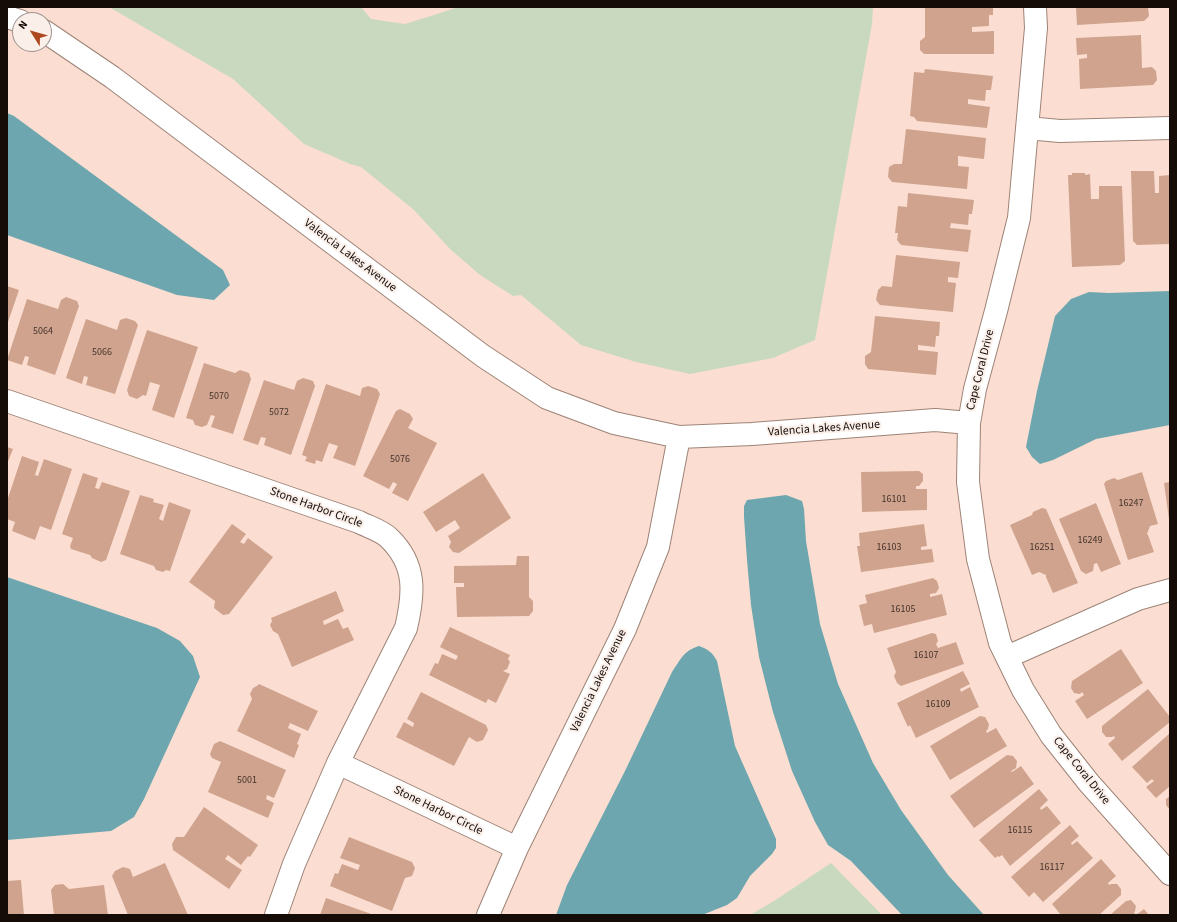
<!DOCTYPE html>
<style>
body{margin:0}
#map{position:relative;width:1177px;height:922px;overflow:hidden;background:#fbded1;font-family:"Source Sans 3",sans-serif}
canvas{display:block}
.frame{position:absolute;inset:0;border:8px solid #150c08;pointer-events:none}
.north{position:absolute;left:12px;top:12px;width:40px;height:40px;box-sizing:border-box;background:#fbefea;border:1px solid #9f9490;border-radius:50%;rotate:307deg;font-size:11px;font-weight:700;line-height:16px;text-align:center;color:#150c08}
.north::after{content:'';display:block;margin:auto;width:14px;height:18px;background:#ad471d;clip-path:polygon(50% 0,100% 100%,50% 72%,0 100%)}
</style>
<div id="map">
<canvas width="1177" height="922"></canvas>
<div class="frame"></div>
<div class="north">N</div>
</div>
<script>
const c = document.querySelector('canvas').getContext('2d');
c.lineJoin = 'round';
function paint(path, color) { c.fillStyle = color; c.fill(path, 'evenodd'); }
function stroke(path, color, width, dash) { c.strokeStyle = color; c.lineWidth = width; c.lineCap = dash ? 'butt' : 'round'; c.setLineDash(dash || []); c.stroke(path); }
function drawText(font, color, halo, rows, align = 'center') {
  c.font = font + ' "Source Sans 3",sans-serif'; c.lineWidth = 4; c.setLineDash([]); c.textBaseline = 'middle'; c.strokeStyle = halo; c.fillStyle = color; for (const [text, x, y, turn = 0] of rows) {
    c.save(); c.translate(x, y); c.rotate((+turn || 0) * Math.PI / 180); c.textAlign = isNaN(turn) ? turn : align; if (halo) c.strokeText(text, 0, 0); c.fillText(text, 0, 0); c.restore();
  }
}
paint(new Path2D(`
 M 109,7 L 361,7 L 371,19 L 405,24 L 459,7 L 873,7 L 872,24 L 815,340 L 773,358 L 690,374 L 636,362 L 581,345 L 521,295 L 513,296 L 480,275 L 450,249 L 414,210 L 361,167 L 350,164 L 304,144 L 233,79 Z
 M 831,863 L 882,915 L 750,915 L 774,901 Z`), '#c9d9bf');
paint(new Path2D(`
 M 7,113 L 14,116 L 223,270 L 230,285 L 214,300 L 177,295 L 7,235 Z
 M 1170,291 L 1170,425 L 1096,439 L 1053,460 L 1040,464 L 1032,457 L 1026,447 L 1037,391 L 1055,316 L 1071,299 L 1089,292 L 1109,293 Z
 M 786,495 L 802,501 L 804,509 L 806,541 L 820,624 L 838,684 L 873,763 L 901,810 L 948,875 L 984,915 L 902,915 L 851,861 L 828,845 L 815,822 L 792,771 L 773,712 L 759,657 L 751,605 L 747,560 L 744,517 L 744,506 L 747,500 Z
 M 7,577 L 157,628 L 180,641 L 193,656 L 200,677 L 144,799 L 134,817 L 111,831 L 7,840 Z
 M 699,646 C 708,649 713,653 717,661 L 735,746 L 776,839 L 776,848 L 772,854 L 750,876 L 737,898 L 727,905 L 702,915 L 556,915 L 567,885 L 625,771 L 672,672 C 681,659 683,651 699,646 Z`), '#6da6ae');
paint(new Path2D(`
 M 925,7 L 993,7 L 993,15 L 989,15 L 989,26 L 972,27 L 972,32 L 994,31 L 994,54 L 924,54 L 920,50 L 920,41 L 925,37 Z
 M 1076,7 L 1148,7 L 1149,16 L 1144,21 L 1077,25 Z
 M 1141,35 L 1142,68 L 1152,67 L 1156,71 L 1157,80 L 1153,85 L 1080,89 L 1079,59 L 1087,58 L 1087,54 L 1077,55 L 1076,38 Z
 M 925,69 L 993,76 L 991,90 L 986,90 L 985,101 L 968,99 L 968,104 L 990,107 L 987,128 L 917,121 L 914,117 L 910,116 L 914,72 L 924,73 Z
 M 906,129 L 986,138 L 984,159 L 958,156 L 958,166 L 969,167 L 967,189 L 892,182 L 888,177 L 889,167 L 894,164 L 902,164 Z
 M 1131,171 L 1154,171 L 1155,193 L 1159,193 L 1159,176 L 1170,175 L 1170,244 L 1137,245 L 1133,241 Z
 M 1072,173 L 1085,173 L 1085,175 L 1090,174 L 1091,199 L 1099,199 L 1099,186 L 1122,186 L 1125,261 L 1120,265 L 1072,267 L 1068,175 L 1072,175 Z
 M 908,193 L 974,200 L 972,214 L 969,214 L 968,225 L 951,223 L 950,228 L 971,230 L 968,252 L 901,245 L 897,240 L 898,233 L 895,233 L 898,206 L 907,207 Z
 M 896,255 L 960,262 L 958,278 L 948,277 L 948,282 L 956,283 L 953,312 L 880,305 L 876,300 L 878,290 L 882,286 L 892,287 Z
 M 7,286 L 19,290 L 7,325 Z
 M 66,297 L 77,301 L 79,306 L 55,375 L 27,365 L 29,357 L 25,356 L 22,365 L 7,360 L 27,299 L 58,309 L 61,300 Z
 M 875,316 L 940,322 L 939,336 L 936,336 L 935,347 L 918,345 L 918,350 L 938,352 L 936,375 L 868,369 L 865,364 L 865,356 L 871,352 Z
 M 126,318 L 135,321 L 138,325 L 115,394 L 86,385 L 88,377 L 84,376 L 82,384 L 66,378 L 86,319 L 117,330 L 120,320 Z
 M 147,330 L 198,347 L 174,418 L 152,410 L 160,385 L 150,382 L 146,396 L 143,395 L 137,399 L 129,396 L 127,390 Z
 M 204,363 L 235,373 L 240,370 L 249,373 L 251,379 L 233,434 L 211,427 L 215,416 L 211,415 L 207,425 L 202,427 L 195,425 L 193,420 L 186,418 Z
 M 303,378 L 313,381 L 315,386 L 291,455 L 264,445 L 266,438 L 261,437 L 258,445 L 243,440 L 264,380 L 294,390 L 297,381 Z
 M 326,384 L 360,396 L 362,388 L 368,386 L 377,389 L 380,394 L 355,466 L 333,458 L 338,446 L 329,443 L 322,462 L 316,460 L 315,464 L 305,461 L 307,457 L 302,455 Z
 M 400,409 L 410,414 L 413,419 L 408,428 L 437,443 L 408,501 L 392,493 L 397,484 L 393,482 L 389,489 L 363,476 L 396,411 Z
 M 7,447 L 13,449 L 7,464 Z
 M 22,456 L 39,462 L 35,475 L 38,476 L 44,459 L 72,469 L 51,530 L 40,526 L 35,540 L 12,531 L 15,522 L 7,519 L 7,501 Z
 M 919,471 L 923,474 L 923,481 L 919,486 L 916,486 L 916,489 L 927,489 L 927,510 L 862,512 L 861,472 Z
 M 1142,472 L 1158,524 L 1150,526 L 1147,534 L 1148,535 L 1154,552 L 1128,560 L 1104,484 L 1106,481 L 1114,478 L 1118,480 Z
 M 83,473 L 98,478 L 95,488 L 99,489 L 102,482 L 130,491 L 106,560 L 101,562 L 92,558 L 90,555 L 71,549 L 70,546 L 73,538 L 62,534 Z
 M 483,473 L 511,518 L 459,553 L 453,552 L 449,547 L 451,542 L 448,536 L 460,528 L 455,520 L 436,532 L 423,512 Z
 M 1170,482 L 1170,519 L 1169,519 L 1164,483 Z
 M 140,495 L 154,499 L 153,502 L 164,505 L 159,519 L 163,521 L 169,502 L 191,510 L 170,571 L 166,570 L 163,572 L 156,570 L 154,566 L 120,554 Z
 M 1096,503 L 1121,564 L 1101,572 L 1097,563 L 1094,564 L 1093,571 L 1086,574 L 1081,571 L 1059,519 Z
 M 1042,508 L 1046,509 L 1078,583 L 1053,593 L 1046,577 L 1046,575 L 1039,572 L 1032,575 L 1010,525 L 1032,515 L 1033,512 Z
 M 232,524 L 246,534 L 240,542 L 244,544 L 248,538 L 273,557 L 229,614 L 223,615 L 214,608 L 215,601 L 189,582 Z
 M 924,524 L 927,546 L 921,547 L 921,550 L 932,549 L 934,562 L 861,572 L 857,546 L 860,546 L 859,533 Z
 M 517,556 L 529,556 L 529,597 L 533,601 L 533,611 L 529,616 L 457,617 L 456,587 L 464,587 L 464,583 L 454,583 L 454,566 L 516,565 Z
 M 933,578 L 937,581 L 939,588 L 936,593 L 930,594 L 930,597 L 942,594 L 947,615 L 874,633 L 872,624 L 864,626 L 859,605 L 867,603 L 865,595 Z
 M 336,591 L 344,611 L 323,621 L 324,625 L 338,619 L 343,629 L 348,627 L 354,640 L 292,667 L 278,634 L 273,631 L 270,625 L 272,621 L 271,618 Z
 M 450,627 L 510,655 L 508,659 L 510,662 L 507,669 L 503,671 L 510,674 L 496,703 L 488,699 L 486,703 L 429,675 L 435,663 L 438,664 L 442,654 L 456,660 L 458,656 L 440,647 Z
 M 932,633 L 936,634 L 938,641 L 936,644 L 938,648 L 956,642 L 964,664 L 901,686 L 897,683 L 894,676 L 896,672 L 887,648 Z
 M 1121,649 L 1143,683 L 1087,719 L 1075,701 L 1084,695 L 1082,692 L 1080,694 L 1074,693 L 1071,688 L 1072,681 Z
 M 963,671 L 970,684 L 960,689 L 961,692 L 970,687 L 979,707 L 916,738 L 910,725 L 908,727 L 897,703 Z
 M 259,684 L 318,711 L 308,731 L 290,723 L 288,728 L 301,734 L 297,744 L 299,745 L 294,758 L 237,731 L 252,699 L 250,694 L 253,688 L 257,686 Z
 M 1148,689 L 1170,717 L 1170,722 L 1122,761 L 1108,744 L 1115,738 L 1114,736 L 1112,737 L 1106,737 L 1102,732 L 1102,726 Z
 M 421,692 L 486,725 L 488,730 L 483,740 L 477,742 L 469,737 L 454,766 L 396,737 L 404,722 L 413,727 L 414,723 L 407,719 Z
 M 980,716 L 985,717 L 989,724 L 988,729 L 986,731 L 987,733 L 996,728 L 1007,746 L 950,780 L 930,746 Z
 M 1170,733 L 1170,786 L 1156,798 L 1146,787 L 1154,781 L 1152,779 L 1147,783 L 1132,767 Z
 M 220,741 L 286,770 L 274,798 L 267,795 L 266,799 L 274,803 L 268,818 L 208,792 L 221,762 L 212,758 L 210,754 L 214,744 Z
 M 1007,755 L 1013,756 L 1017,761 L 1016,768 L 1011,771 L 1012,772 L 1021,766 L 1034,784 L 974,828 L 950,796 Z
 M 1039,789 L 1048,800 L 1040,808 L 1041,810 L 1047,806 L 1061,823 L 1010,866 L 1002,855 L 999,857 L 998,856 L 995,858 L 979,840 Z
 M 1170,796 L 1170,810 L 1166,805 L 1166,799 Z
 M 204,807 L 258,845 L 250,857 L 248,856 L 241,865 L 228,855 L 225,859 L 242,870 L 229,889 L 173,850 L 172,844 L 176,837 L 184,837 Z
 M 1070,825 L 1079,836 L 1071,843 L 1072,845 L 1077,841 L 1093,858 L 1043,902 L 1034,892 L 1029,897 L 1011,877 Z
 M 349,837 L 412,862 L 415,868 L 412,876 L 405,878 L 392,911 L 330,886 L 335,873 L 338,874 L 342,864 L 358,870 L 360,865 L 340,858 Z
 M 1101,859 L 1116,876 L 1108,883 L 1109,885 L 1111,884 L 1117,884 L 1121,889 L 1121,895 L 1099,915 L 1061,915 L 1052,904 Z
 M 165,863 L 188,915 L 128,915 L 112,876 L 115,871 L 123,867 L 130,869 L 133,877 Z
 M 21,880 L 24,915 L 7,915 L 7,881 Z
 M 63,884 L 69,889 L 104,885 L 108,915 L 54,915 L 51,890 L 55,885 Z
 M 326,898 L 374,915 L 320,915 Z
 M 1131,900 L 1136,906 L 1135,911 L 1134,913 L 1136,915 L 1110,915 L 1126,901 Z
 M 1144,909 L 1149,915 L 1136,915 Z`), '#cfa38e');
const minor = new Path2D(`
 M 1035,7 L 1036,28 L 1019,218 L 996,311 L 975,389 L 969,423 L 968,482 L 978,559 L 1000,643 L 1023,690 L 1051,735 L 1089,783 L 1170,874
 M 7,17 L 20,21
 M 44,31 L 112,77 L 483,356 L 547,398 L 614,423 L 679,437 L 658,547 L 625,629 L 517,848 L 488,915
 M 1027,128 L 1060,131 L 1170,128
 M 7,401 L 359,522 C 369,527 382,531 389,538 C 417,565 414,594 406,628 L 338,763 L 294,864 L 276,915
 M 679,437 L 752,434 L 935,420 L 969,423
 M 1007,657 L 1138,599 L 1170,590
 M 338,763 L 517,848`);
stroke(minor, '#9d8377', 24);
stroke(minor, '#fff', 22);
drawText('10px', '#44322a', null, [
 ["5064",43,332],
 ["5066",102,353],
 ["5070",219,397],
 ["5072",279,413],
 ["5076",400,460],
 ["16101",894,500],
 ["16247",1131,504],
 ["16249",1090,541],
 ["16103",889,548],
 ["16251",1042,548],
 ["16105",903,610],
 ["16107",926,656],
 ["16109",938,705],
 ["5001",247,781],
 ["16115",1020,831],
 ["16117",1052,868]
]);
drawText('12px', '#150c08', '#fbefea', [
 ["Valencia Lakes Avenue",350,256,37],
 ["Cape Coral Drive",981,370,-76],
 ["Valencia Lakes Avenue",824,429,-4],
 ["Stone Harbor Circle",316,508,20],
 ["Valencia Lakes Avenue",599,681,-64],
 ["Cape Coral Drive",1081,771,51],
 ["Stone Harbor Circle",438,811,26]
]);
</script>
